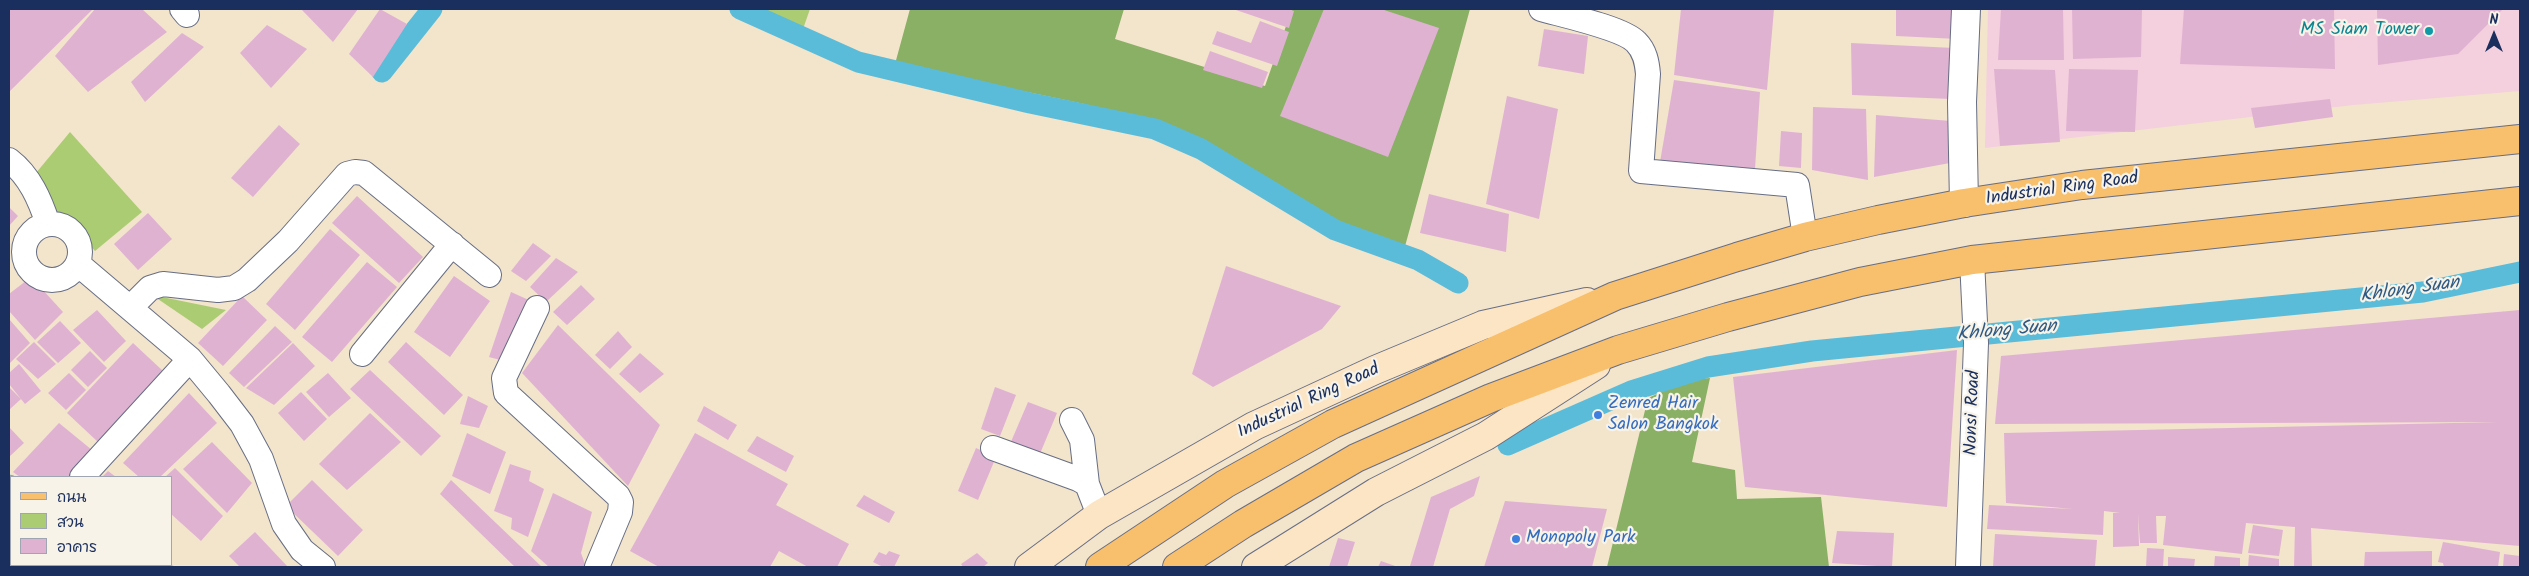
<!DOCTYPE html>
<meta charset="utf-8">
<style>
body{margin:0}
#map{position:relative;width:2529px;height:576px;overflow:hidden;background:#f3e4cc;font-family:Kalam,"Playpen Sans Thai",sans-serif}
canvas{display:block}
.frame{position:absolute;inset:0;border:10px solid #1b2f5e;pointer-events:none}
.legend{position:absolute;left:10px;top:476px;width:162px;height:90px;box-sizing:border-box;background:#f7f3e8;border:1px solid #9fa5b1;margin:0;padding:6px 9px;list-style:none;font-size:15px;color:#1b2f5e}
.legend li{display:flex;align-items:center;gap:10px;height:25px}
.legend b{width:25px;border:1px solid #9fa5b1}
.north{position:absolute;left:2469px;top:10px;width:50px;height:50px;-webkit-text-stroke:4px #f7f3e8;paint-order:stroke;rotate:0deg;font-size:14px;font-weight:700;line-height:20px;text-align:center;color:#1b2f5e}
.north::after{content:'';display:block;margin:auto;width:18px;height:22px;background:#1b2f5e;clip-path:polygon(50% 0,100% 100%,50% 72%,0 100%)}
</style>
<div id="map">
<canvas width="2529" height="576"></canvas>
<div class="frame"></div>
<ul class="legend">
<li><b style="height:6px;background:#f8bf6c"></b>ถนน</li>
<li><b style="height:14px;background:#accc73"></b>สวน</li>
<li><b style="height:14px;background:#e0b2d2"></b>อาคาร</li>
</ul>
<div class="north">N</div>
</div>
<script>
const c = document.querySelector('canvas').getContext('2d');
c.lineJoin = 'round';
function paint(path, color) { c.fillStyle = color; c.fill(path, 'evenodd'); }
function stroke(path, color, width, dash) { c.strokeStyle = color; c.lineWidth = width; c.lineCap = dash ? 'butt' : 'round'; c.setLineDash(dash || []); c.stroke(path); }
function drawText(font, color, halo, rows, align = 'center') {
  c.font = font + ' Kalam,sans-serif'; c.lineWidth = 4.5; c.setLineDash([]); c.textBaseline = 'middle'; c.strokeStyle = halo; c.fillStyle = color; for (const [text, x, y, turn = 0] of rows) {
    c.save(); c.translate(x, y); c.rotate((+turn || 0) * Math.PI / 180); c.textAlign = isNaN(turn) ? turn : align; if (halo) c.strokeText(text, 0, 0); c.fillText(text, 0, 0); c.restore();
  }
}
paint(new Path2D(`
 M 1988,9 L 2520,9 L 2520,91 L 2353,105 L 1985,148 Z`), '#f4cfdd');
paint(new Path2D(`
 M 765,9 L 810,9 L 803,29 L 764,12 Z
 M 70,132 L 142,212 L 95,251 L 67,220 L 26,185 Z
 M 152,295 L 226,310 L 202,329 Z`), '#accc73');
paint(new Path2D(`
 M 910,9 L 1124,9 L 1115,39 L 1265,86 L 1292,9 L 1470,9 L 1404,250 L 1346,230 L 1230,159 L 1167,128 L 1084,104 L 895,64 Z
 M 1710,378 L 1692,462 L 1735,470 L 1737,499 L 1821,497 L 1829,567 L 1607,567 L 1648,398 L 1688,380 Z`), '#89b065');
stroke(new Path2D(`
 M 740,9 L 858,62 L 1030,103 L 1155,129 L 1201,149 L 1335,230 L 1418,260 L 1458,283
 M 382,72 L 432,9
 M 1508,445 L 1631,391 L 1708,367 L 1812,351 L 2423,292 L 2520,272
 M 9,485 L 11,487
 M 92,565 L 94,567`), '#5abcd8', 21);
paint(new Path2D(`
 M 9,9 L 92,10 L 9,92 Z
 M 95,9 L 142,9 L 167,32 L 88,92 L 55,56 Z
 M 301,9 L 358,9 L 333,42 Z
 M 380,9 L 407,24 L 373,77 L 349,54 Z
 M 1233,9 L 1287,9 L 1294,11 L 1289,28 Z
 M 1324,9 L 1381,9 L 1439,28 L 1388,157 L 1280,116 Z
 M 1681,9 L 1774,9 L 1767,90 L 1674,75 Z
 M 1896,9 L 1958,9 L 1958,39 L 1896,36 Z
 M 2001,9 L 2063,9 L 2064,60 L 1998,60 Z
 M 2072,9 L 2142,9 L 2141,57 L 2073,59 Z
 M 2184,9 L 2334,9 L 2335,69 L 2180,64 Z
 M 2377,9 L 2503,9 L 2458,54 L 2378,65 Z
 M 1260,21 L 1289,32 L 1277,66 L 1212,44 L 1217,31 L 1251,43 Z
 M 267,25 L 307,49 L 271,88 L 240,53 Z
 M 1544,29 L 1588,36 L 1584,74 L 1538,66 Z
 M 182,33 L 204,47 L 145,102 L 131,82 Z
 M 1851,43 L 1954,48 L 1951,99 L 1852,95 Z
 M 1210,51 L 1268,72 L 1262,88 L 1203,70 Z
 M 1994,69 L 2055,70 L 2060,142 L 2000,146 Z
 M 2069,69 L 2138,70 L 2135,132 L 2066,131 Z
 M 1674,80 L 1760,92 L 1755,169 L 1660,162 Z
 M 1507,96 L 1558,109 L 1539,219 L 1486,204 Z
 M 2330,99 L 2333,117 L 2255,128 L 2251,108 Z
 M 1813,107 L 1866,109 L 1868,180 L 1812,170 Z
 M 1876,115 L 1951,121 L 1950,163 L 1874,177 Z
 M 279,125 L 300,144 L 253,197 L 231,178 Z
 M 1781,131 L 1802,133 L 1801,168 L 1779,166 Z
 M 1429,194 L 1509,214 L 1506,252 L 1420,233 Z
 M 357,196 L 423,257 L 399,283 L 332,223 Z
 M 9,207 L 18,216 L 9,226 Z
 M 148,213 L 172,239 L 138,270 L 114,244 Z
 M 330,229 L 360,255 L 295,330 L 266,304 Z
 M 533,243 L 551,256 L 526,281 L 511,271 Z
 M 556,258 L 578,272 L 546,302 L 530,287 Z
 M 367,262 L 397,287 L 332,362 L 302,337 Z
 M 1226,266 L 1341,306 L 1322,329 L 1213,387 L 1192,374 Z
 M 454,276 L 490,301 L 450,357 L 414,332 Z
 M 31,277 L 63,312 L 35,340 L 9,311 L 9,294 Z
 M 581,285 L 595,299 L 567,325 L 553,312 Z
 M 511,292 L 531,301 L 504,361 L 489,357 Z
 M 242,296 L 267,320 L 223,366 L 198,343 Z
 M 97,310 L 126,341 L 104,362 L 73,330 Z
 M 2520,310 L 2520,546 L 2311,528 L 2312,567 L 2294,567 L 2295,527 L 2246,523 L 2242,554 L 2163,545 L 2166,516 L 2156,516 L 2157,543 L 2140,543 L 2138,514 L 2139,546 L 2113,547 L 2113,513 L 2120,513 L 2104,511 L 2103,535 L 1987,529 L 1989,505 L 2073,509 L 2006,503 L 2004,433 L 2498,422 L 1995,424 L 2001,356 Z
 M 9,319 L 30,343 L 10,363 L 9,362 Z
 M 60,321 L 81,343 L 58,363 L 37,342 Z
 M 558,325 L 660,425 L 628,486 L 522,373 Z
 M 275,326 L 292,342 L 244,387 L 229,373 Z
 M 618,331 L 632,347 L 610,369 L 595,355 Z
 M 34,342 L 56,364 L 38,379 L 16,359 Z
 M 406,342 L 463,395 L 444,415 L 388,362 Z
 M 133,343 L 163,371 L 98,442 L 67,413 Z
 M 293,343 L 315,366 L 274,405 L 246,388 Z
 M 1957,350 L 1947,507 L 1745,487 L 1733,377 Z
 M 90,351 L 107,368 L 88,387 L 71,370 Z
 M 640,353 L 664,374 L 640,393 L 619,374 Z
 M 19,364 L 41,391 L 25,404 L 9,384 L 9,373 Z
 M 370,370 L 441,436 L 421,456 L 350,389 Z
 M 69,373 L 86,390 L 66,410 L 48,393 Z
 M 328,373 L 351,398 L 329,417 L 306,392 Z
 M 9,387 L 21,399 L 9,410 Z
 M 995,387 L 1016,395 L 1000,436 L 981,429 Z
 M 301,392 L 327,419 L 304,441 L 278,413 Z
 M 189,393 L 217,423 L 160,477 L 139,477 L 123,463 Z
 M 468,396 L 488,406 L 479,428 L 460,424 Z
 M 1028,402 L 1057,413 L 1039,456 L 1010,444 Z
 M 704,406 L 737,425 L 728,440 L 697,421 Z
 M 370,413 L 401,442 L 347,490 L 319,464 Z
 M 59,423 L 92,450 L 68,477 L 20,477 L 13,472 Z
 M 9,427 L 24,443 L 9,457 Z
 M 467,433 L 506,452 L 490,494 L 452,476 Z
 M 695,433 L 788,484 L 776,505 L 849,544 L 837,567 L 808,567 L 779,551 L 770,567 L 659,567 L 630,551 Z
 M 757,436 L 794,456 L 786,472 L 747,451 Z
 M 212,442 L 252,483 L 227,513 L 183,469 Z
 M 976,448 L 996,457 L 978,500 L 958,491 Z
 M 510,464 L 531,471 L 529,481 L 544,489 L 528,537 L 511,529 L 512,518 L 494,511 Z
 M 175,468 L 223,516 L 201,541 L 171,514 L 171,477 L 165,477 Z
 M 108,471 L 116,477 L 102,477 Z
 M 1480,476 L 1474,496 L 1450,509 L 1433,567 L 1410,566 L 1431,497 Z
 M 312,480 L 363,530 L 338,556 L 286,506 Z
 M 451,480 L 542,567 L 515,567 L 440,494 Z
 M 553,493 L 592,512 L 581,553 L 586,567 L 549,567 L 531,551 Z
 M 864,495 L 895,512 L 889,523 L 856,506 Z
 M 1505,501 L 1607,509 L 1592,567 L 1484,567 Z
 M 2253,525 L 2283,530 L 2279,556 L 2248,553 Z
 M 1837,531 L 1894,533 L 1892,567 L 1832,563 Z
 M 255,532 L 288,567 L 240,567 L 229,556 Z
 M 1995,534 L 2097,540 L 2095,567 L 1993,567 Z
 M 1338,538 L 1355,542 L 1347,567 L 1329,567 Z
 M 2443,542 L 2500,552 L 2498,567 L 2444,567 L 2443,563 L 2438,562 Z
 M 2147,548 L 2164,549 L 2163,567 L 2146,567 Z
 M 889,551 L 900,555 L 894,567 L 883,567 L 873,562 L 879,552 L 886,555 Z
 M 2432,551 L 2432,567 L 2364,567 L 2365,552 Z
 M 977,553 L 988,563 L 983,567 L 963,567 L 961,564 Z
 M 2504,554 L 2520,556 L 2520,567 L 2503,567 Z
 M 2249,555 L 2279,559 L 2279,567 L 2248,567 Z
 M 2215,556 L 2240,558 L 2240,567 L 2214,567 Z
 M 2168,557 L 2195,559 L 2194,567 L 2168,567 Z
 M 1381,561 L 1398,567 L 1378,567 Z
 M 171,564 L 175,567 L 146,567 L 148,565 Z
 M 104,565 L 143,565 L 140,567 L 106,567 Z`), '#e0b2d2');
const minor = new Path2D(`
 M 182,9 L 187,15
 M 1541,9 C 1562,15 1623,28 1636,42 C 1645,51 1647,62 1648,74 L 1641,171 L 1797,185 L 1805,237
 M 9,160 C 30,176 40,200 48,224
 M24 252a28 28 0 1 1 56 0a28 28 0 1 1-56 0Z
 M 78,264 L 190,359 L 219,394 L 242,424 L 261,459 L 284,524 L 302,550 L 323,567
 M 130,308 L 150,288 L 163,284 L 218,290 L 234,288 L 247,280 L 288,241 L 347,174 L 355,172 L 364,173 L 489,275
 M 537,308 L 504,378 L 506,393 L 618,496 L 621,502 L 620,512 L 597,567
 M 362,354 L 452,244
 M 1072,420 L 1082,440 L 1087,484
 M 993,448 L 1078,479 L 1087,484 L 1099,515
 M 82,477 L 190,359
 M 1968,567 L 1976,343 L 1972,260`);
const tertiary = new Path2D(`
 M 1964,203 L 1962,102 L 1966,9`);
const secondary = new Path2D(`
 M 1029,567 L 1099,515 L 1254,426 L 1375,370 L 1483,325 L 1587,302
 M 1256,567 L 1376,492 L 1486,436 L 1596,365`);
const primary = new Path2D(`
 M 1100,567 L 1225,484 L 1333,424 L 1615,296 L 1737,257 L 1805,237 L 1878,220 L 1964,203 L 2082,185 L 2520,139
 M 1177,567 L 1243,524 L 1356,458 L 1491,398 L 1618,350 L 1728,317 L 1860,282 L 1972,260 L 2520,201`);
stroke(minor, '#676e84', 26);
stroke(tertiary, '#676e84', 30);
stroke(secondary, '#676e84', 30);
stroke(primary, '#676e84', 30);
stroke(minor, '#fff', 24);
stroke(tertiary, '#fff', 28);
stroke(secondary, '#fce5c4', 28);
stroke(primary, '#f8bf6c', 28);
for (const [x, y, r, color] of [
 [2429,31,5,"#0f9aa8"],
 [1598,415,5,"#3f7fe0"],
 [1516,539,5,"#3f7fe0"]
]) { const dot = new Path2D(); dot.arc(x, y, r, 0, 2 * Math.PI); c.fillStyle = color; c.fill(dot); stroke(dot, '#f7f3e8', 2); }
drawText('18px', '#0d838f', '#f7f3e8', [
 ["MS Siam Tower",2419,31]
], 'right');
drawText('18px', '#1b2f5e', '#f7f3e8', [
 ["Industrial Ring Road",2062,190,-8],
 ["Industrial Ring Road",1309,402,-25],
 ["Nonsi Road",1974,413,-88]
]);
drawText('18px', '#366cbe', '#f7f3e8', [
 ["Zenred Hair",1608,405],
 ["Salon Bangkok",1608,426],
 ["Monopoly Park",1526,539]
], 'left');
drawText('italic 19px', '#2e5983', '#f7f3e8', [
 ["Khlong Suan",2410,291,-8],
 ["Khlong Suan",2007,332,-5]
]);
</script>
